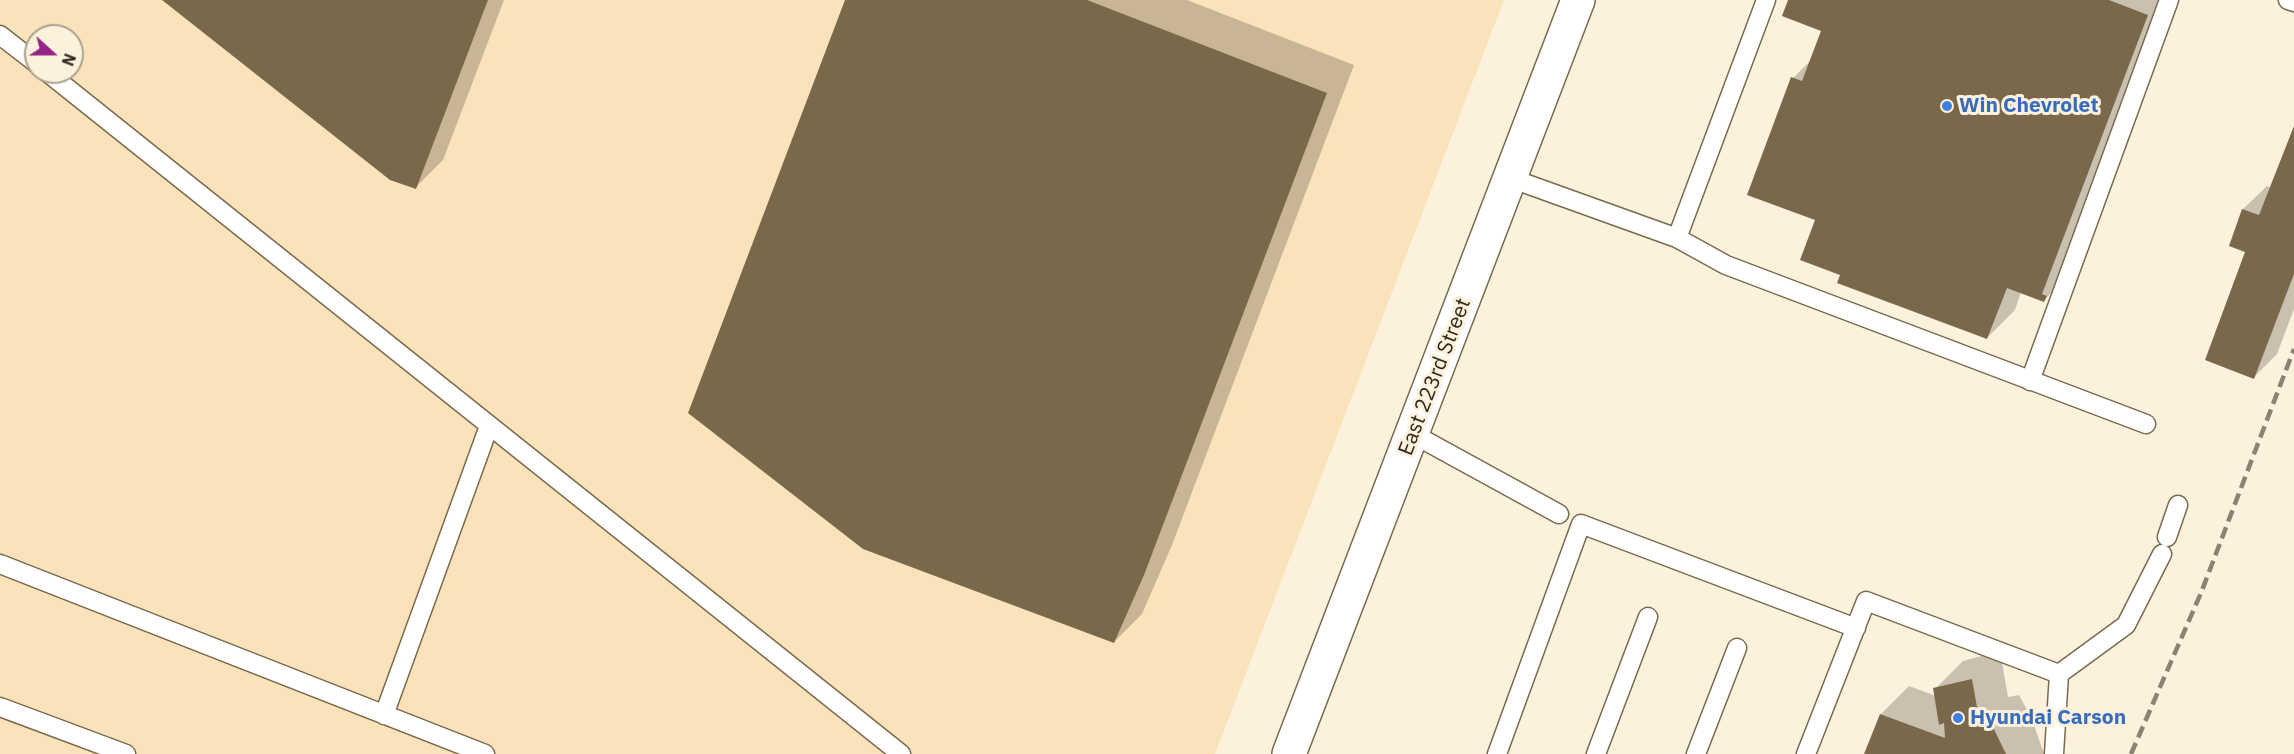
<!DOCTYPE html>
<style>
body{margin:0}
#map{position:relative;width:2294px;height:754px;overflow:hidden;background:#fcf1dd;font-family:"IBM Plex Sans",sans-serif}
canvas{display:block}
.north{position:absolute;left:24px;top:24px;width:60px;height:60px;box-sizing:border-box;background:#fcf1dd;border:2px solid #aaa190;border-radius:50%;rotate:111deg;font-size:16px;font-weight:700;line-height:24px;text-align:center;color:#30281c}
.north::after{content:'';display:block;margin:auto;width:21px;height:27px;background:#942586;clip-path:polygon(50% 0,100% 100%,50% 72%,0 100%)}
</style>
<div id="map">
<canvas width="2294" height="754"></canvas>
<div class="north">N</div>
</div>
<script>
const c = document.querySelector('canvas').getContext('2d');
c.lineJoin = 'round';
function paint(path, color) { c.fillStyle = color; c.fill(path, 'evenodd'); }
function stroke(path, color, width, dash) { c.strokeStyle = color; c.lineWidth = width; c.lineCap = dash ? 'butt' : 'round'; c.setLineDash(dash || []); c.stroke(path); }
function drawText(font, color, halo, rows, align = 'center') {
  c.font = font + ' "IBM Plex Sans",sans-serif'; c.lineWidth = 6; c.setLineDash([]); c.textBaseline = 'middle'; c.strokeStyle = halo; c.fillStyle = color; for (const [text, x, y, turn = 0] of rows) {
    c.save(); c.translate(x, y); c.rotate((+turn || 0) * Math.PI / 180); c.textAlign = isNaN(turn) ? turn : align; if (halo) c.strokeText(text, 0, 0); c.fillText(text, 0, 0); c.restore();
  }
}
paint(new Path2D(`
 M 0,0 L 1504,0 L 1215,754 L 0,754 ZM 36,36 L 72,36 L 72,72 L 36,72 Z`), '#fae3bb');
paint(new Path2D(`
 M 164,0 L 504,0 L 443,160 L 415,188 Z
 M 847,0 L 1187,0 L 1354,65 L 1172,545 L 1142,614 L 1114,642 Z
 M 1790,0 L 2170,0 L 2072,272 L 2044,300 L 2021,292 L 2015,310 L 1987,338 L 1842,274 L 1817,219 L 1793,78 L 1813,58 L 1823,30 Z
 M 2294,129 L 2294,309 L 2277,354 L 2254,377 L 2247,251 L 2230,245 L 2243,209 L 2267,186 L 2271,188 Z
 M 2000,651 L 2008,697 L 2019,695 L 2032,719 L 2044,754 L 1866,754 L 1881,714 L 1909,686 L 1936,696 L 1935,689 L 1963,661 Z`), '#0003');
paint(new Path2D(`
 M 162,0 L 488,0 L 416,189 L 390,180 Z
 M 845,0 L 1087,0 L 1327,93 L 1144,575 L 1114,643 L 863,549 L 688,413 Z
 M 1788,0 L 2109,0 L 2148,15 L 2042,294 L 2047,296 L 2044,302 L 2007,288 L 1987,339 L 1837,283 L 1840,275 L 1800,260 L 1815,220 L 1747,195 L 1791,77 L 1802,81 L 1821,31 L 1782,16 Z
 M 2294,126 L 2294,274 L 2254,379 L 2205,360 L 2245,252 L 2229,246 L 2242,209 L 2259,215 Z
 M 1972,679 L 1980,724 L 1991,723 L 2006,754 L 1864,754 L 1880,714 L 1945,738 L 1944,723 L 1939,725 L 1933,688 Z`), '#79684a');
const service = new Path2D(`
 M 2288,0 L 2294,2
 M 0,35 L 36,63
 M 47,72 L 901,754
 M 1510,178 L 1677,238 L 1726,265 L 2146,424
 M 1677,238 L 1766,0
 M 2030,381 L 2169,0
 M 1413,434 L 1559,514
 M 2167,537 L 2178,505
 M 0,564 L 485,754
 M 2059,674 L 2126,625 L 2162,554
 M 0,707 L 126,754
 M 384,715 L 489,426
 M 1497,754 L 1581,524 L 1856,628
 M 1596,754 L 1648,617
 M 1696,754 L 1737,648
 M 1806,754 L 1866,601 L 2059,674 L 2054,754`);
const secondary = new Path2D(`
 M 1289,754 L 1578,0`);
stroke(service, '#7a6a4c', 21);
stroke(secondary, '#7a6a4c', 36);
stroke(service, '#fff', 18);
stroke(secondary, '#fff', 33);
stroke(new Path2D(`
 M 2131,754 L 2201,593 L 2294,349`), '#8c8273', 4.5, [12, 6]);
for (const [x, y, r, color] of [
 [1947,106,6,"#3f7fe0"],
 [1958,718,6,"#3f7fe0"]
]) { const dot = new Path2D(); dot.arc(x, y, r, 0, 2 * Math.PI); c.fillStyle = color; c.fill(dot); stroke(dot, '#fcf1dd', 2); }
drawText('bold 21px', '#366cbe', '#fcf1dd', [
 ["Win Chevrolet",1959,106],
 ["Hyundai Carson",1970,718]
], 'left');
drawText('21px', '#30281c', '#fcf1dd', [
 ["East 223rd Street",1435,377,-69]
]);
</script>
